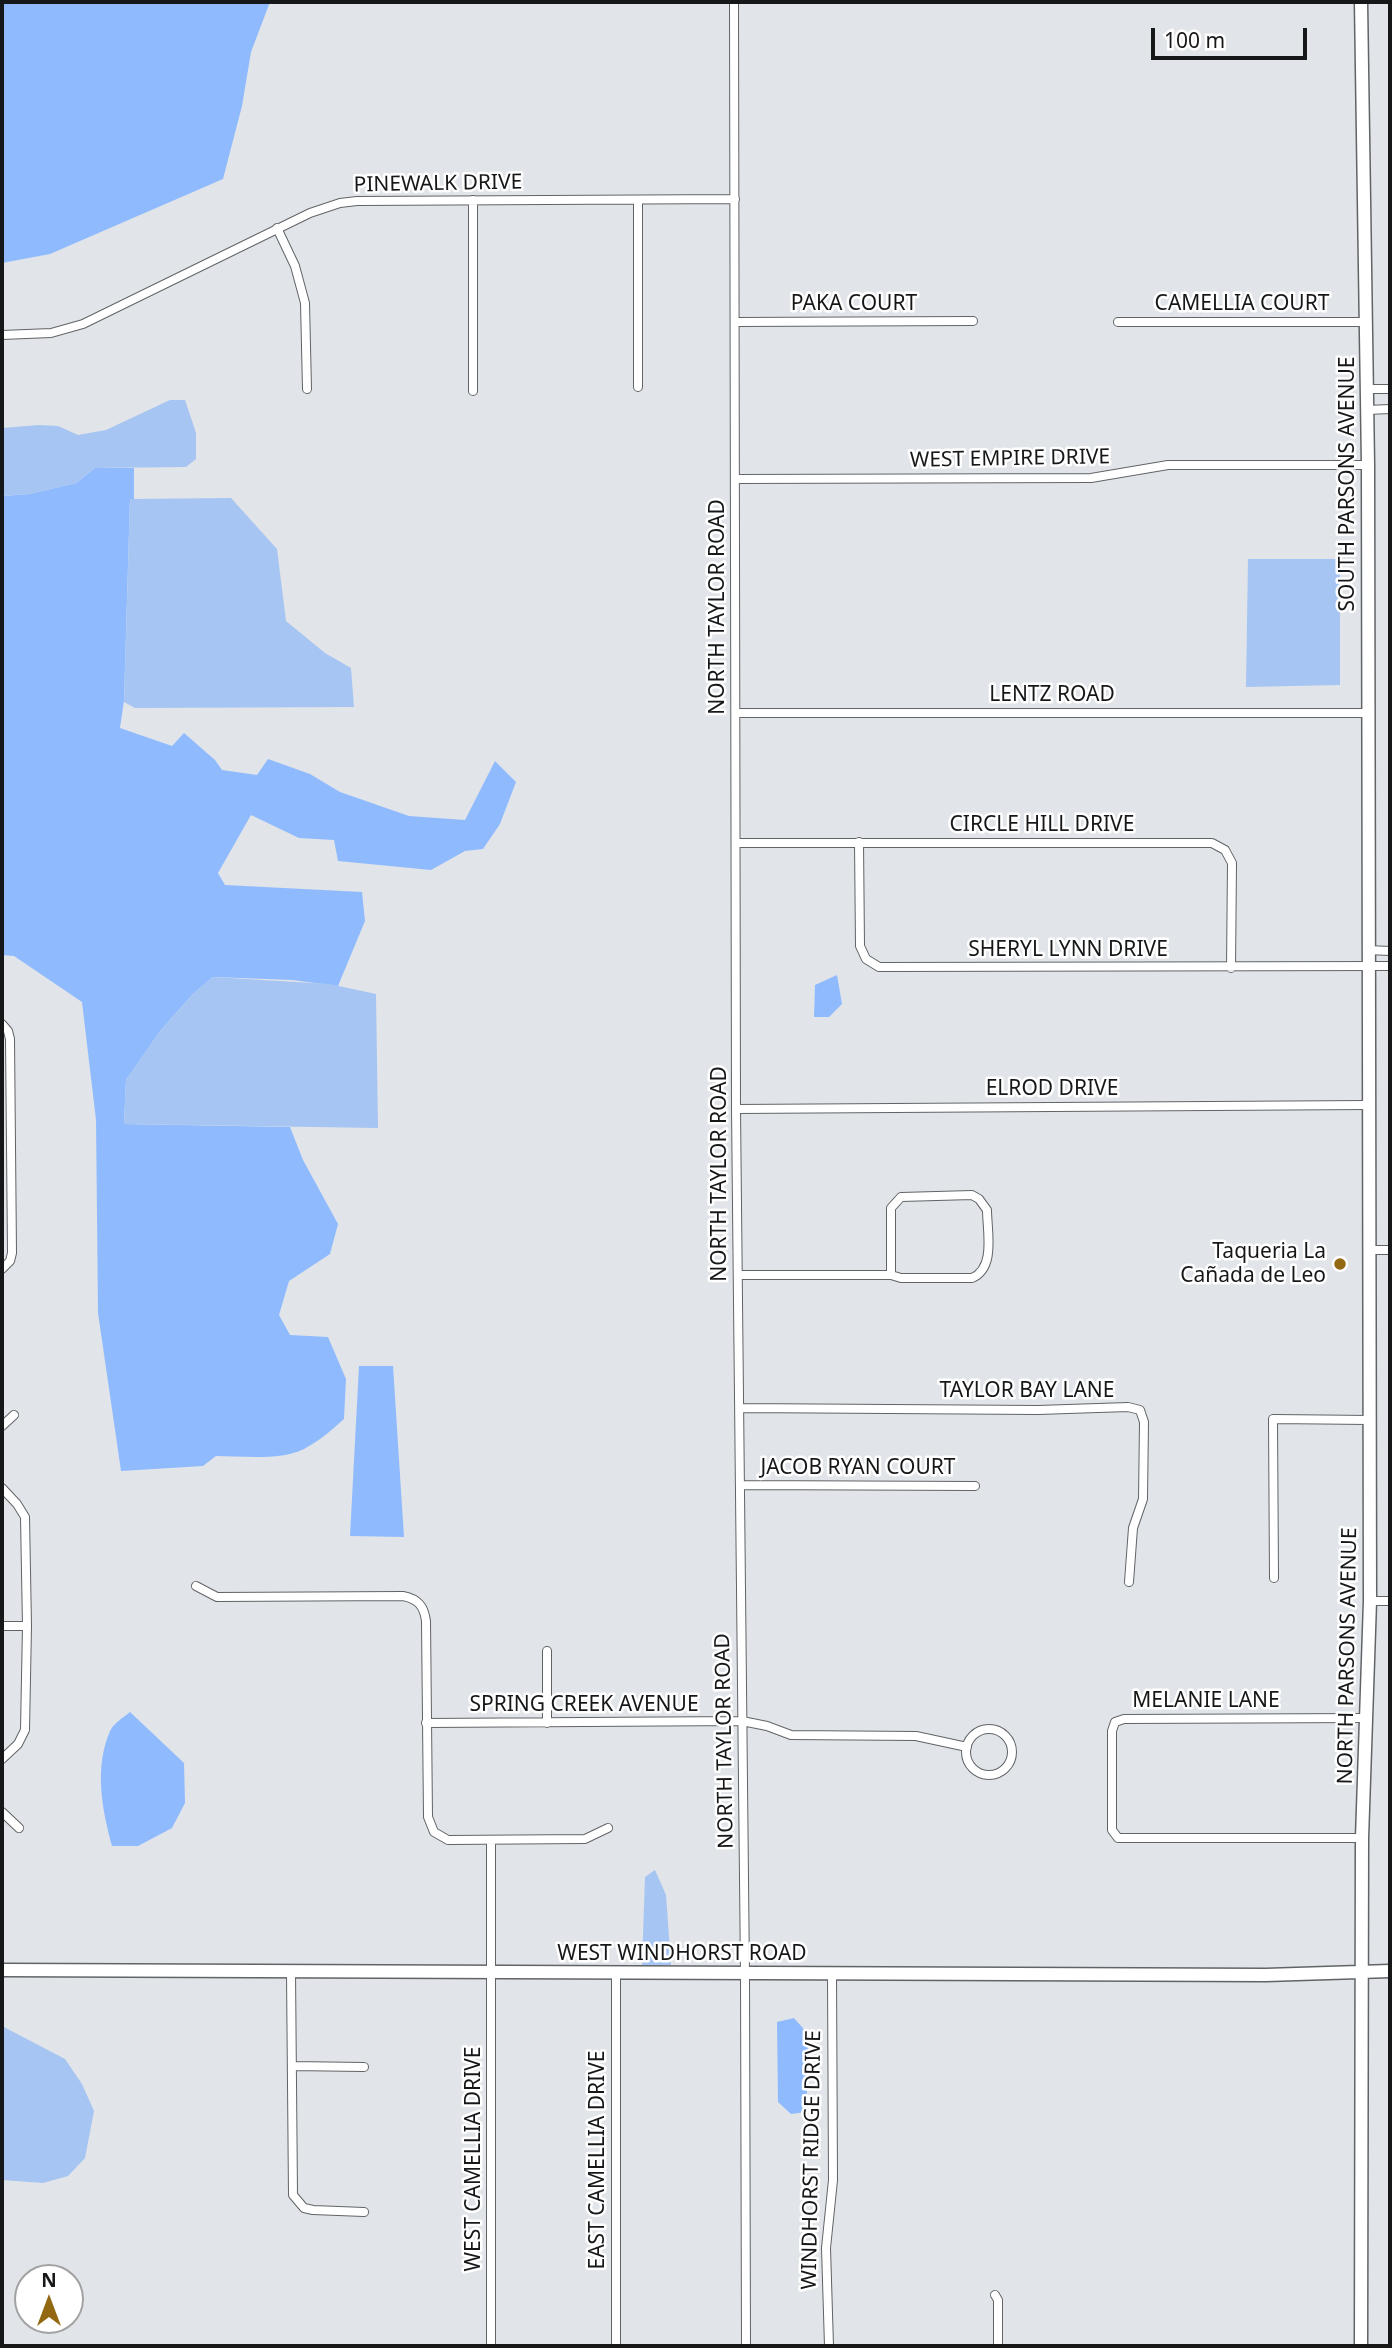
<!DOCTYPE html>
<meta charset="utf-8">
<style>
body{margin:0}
#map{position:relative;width:1392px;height:2348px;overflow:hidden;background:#e1e4e8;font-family:"Noto Sans",sans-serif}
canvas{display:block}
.frame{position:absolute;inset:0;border:4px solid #161719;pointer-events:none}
.north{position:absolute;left:14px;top:2264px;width:70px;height:70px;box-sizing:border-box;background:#fff;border:2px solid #a2a2a3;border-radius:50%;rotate:0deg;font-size:19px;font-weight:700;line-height:28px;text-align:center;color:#161719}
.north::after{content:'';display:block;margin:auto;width:24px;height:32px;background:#936812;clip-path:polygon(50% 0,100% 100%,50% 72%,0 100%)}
.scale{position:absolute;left:1151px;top:28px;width:156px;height:32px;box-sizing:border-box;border:4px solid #161719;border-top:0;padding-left:9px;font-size:21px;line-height:24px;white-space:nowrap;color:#161719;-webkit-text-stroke:5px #fff;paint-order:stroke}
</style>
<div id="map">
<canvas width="1392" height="2348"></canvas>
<div class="frame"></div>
<div class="north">N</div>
<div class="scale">100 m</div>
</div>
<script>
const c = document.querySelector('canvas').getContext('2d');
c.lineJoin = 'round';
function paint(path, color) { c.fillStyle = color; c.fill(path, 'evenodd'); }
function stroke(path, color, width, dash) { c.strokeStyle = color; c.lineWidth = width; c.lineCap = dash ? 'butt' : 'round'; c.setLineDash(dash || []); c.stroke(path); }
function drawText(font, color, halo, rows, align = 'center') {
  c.font = font + ' "Noto Sans",sans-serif'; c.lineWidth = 5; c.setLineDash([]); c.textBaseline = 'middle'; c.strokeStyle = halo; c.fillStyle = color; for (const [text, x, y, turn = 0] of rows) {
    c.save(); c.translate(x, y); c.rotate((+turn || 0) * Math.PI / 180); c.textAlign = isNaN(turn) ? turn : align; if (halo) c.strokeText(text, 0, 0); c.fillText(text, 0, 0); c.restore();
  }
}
paint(new Path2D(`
 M 2,2 L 270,2 L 251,52 L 242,106 L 223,179 L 50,254 L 2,263 Z
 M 95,468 L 134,468 L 134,499 L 130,499 L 124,701 L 120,728 L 172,746 L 184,733 L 215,760 L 222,770 L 257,775 L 268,759 L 310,774 L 340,792 L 409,816 L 465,820 L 495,761 L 516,782 L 500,824 L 483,849 L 465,851 L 431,870 L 338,861 L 334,840 L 299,838 L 251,815 L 218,873 L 225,885 L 362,892 L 365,921 L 338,986 L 292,980 L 213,977 L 193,994 L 161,1030 L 126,1080 L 124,1124 L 290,1127 L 303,1160 L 338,1224 L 330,1254 L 289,1281 L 279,1315 L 290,1335 L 328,1337 L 346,1379 L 344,1419 C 332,1430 319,1441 304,1449 C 280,1461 242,1456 216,1456 L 203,1466 L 121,1471 L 98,1313 L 96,1120 L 82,1002 L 14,956 L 2,955 L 2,496 L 29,494 L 76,483 Z
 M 837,975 L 842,1004 L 829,1017 L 814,1017 L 815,985 Z
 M 359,1366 L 393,1366 L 404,1537 L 350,1536 Z
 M 130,1712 L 184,1763 L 185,1803 L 172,1828 L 138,1846 L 112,1846 C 102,1809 94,1768 110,1731 C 114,1723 124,1717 130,1712 Z
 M 794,2018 L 809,2035 L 806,2112 L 791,2114 L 778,2102 L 777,2022 Z`), '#8fbbfe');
paint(new Path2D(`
 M 170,400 L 185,400 L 196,433 L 196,459 L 186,467 L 95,468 L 76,483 L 29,494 L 2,496 L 2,428 L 39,425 L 58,426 L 78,435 L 106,430 Z
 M 231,498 L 277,549 L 286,621 L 325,653 L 351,668 L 354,707 L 135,708 L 124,702 L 130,499 Z
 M 1248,559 L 1340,559 L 1340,685 L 1246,687 Z
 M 213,977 L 329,984 L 376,994 L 378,1128 L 124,1124 L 126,1080 L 161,1030 L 193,994 Z
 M 655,1870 L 666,1895 L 671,1965 L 642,1965 L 645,1877 Z
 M 2,2026 L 65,2059 L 82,2084 L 94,2111 L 85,2158 L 68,2176 L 43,2183 L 2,2180 Z`), '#a6c5f3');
const street = new Path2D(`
 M 734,2 L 736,1109 L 745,1973 L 746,2346
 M 473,200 L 473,391
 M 638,200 L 638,387
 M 277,228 L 295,266 L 305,303 L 307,389
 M 736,322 L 973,321
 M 1118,322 L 1366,322
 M 2,335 L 51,333 L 83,324 L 310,213 L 340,203 L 357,201 L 735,199
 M 1367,389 L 1390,389
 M 1367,410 L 1390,409
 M 735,479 L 1091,478 L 1168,465 L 1368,465
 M 736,713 L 1368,713
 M 859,842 L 860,946 L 866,959 L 879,967 L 1390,966
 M 736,843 L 1212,843 L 1225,850 L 1232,863 L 1231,968
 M 1367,950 L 1390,951
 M 2,1024 L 8,1031 L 10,1039 L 12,1253 L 10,1261 L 2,1269
 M 736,1109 L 1368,1105
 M 1369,1250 L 1390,1250
 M 738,1275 L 891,1275 L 901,1278 L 972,1278 C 996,1268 987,1231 987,1210 L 979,1199 L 972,1195 L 901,1197 L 891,1208 L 891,1275
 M 740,1408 L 1038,1410 L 1128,1407 L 1140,1410 L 1144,1422 L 1143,1499 L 1133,1528 L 1129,1582
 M 2,1426 L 14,1415
 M 741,1485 L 975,1486
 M 2,1488 L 17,1504 L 25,1517 L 27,1626 L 25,1730 L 18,1744 L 2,1759
 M 1274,1578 L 1273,1419 L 1370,1420
 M 196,1586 L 217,1597 L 403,1596 C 418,1599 424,1606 426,1621 L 428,1817 L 434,1832 L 448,1840 L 585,1839 L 608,1828
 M 1370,1601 L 1390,1601
 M 2,1626 L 27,1626
 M 547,1651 L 547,1723
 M 426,1723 L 742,1721 L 767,1726 L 791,1735 L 916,1736 L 967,1747
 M966 1752a23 23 0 1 1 46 0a23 23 0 1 1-46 0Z
 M 2,1812 L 19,1828
 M 1362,1838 L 1118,1838 L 1112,1830 L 1112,1731 L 1115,1722 L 1124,1719 L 1366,1718
 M 491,1841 L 491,2346
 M 291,1972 L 293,2195 L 304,2208 L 313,2210 L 364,2212
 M 292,2066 L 364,2067
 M 995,2295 L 998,2300 L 998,2346
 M 616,2346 L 616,1973
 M 829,2346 L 826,2248 L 833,2180 L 832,1974`);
const secondary = new Path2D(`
 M 2,1970 L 1266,1975 L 1390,1971
 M 1361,2346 L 1362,1838 L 1370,1601 L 1368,465 L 1361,2`);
stroke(street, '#616467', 10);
stroke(secondary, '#616467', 15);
stroke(street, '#fff', 8);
stroke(secondary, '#fff', 12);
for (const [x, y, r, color] of [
 [1340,1264,7,"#936812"]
]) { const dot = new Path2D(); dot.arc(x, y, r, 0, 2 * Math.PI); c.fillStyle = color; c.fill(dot); stroke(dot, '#fff', 2.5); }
drawText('21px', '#161719', '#fff', [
 ["PINEWALK DRIVE",438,184,-1],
 ["PAKA COURT",854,304],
 ["CAMELLIA COURT",1242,304],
 ["WEST EMPIRE DRIVE",1010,459,-1],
 ["SOUTH PARSONS AVENUE",1348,484,-90],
 ["NORTH TAYLOR ROAD",718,607,-90],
 ["LENTZ ROAD",1052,695],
 ["CIRCLE HILL DRIVE",1042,825],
 ["SHERYL LYNN DRIVE",1068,950],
 ["ELROD DRIVE",1052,1089],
 ["NORTH TAYLOR ROAD",720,1174,-90],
 ["TAYLOR BAY LANE",1027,1391],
 ["JACOB RYAN COURT",858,1468],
 ["NORTH PARSONS AVENUE",1348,1656,-89],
 ["MELANIE LANE",1206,1701],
 ["SPRING CREEK AVENUE",584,1705],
 ["NORTH TAYLOR ROAD",725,1741,-91],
 ["WEST WINDHORST ROAD",682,1954],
 ["WEST CAMELLIA DRIVE",474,2159,-90],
 ["EAST CAMELLIA DRIVE",598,2160,-90],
 ["WINDHORST RIDGE DRIVE",812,2160,-89]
]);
drawText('21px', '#161719', '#fff', [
 ["Taqueria La",1326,1252],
 ["Cañada de Leo",1326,1276]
], 'right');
</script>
